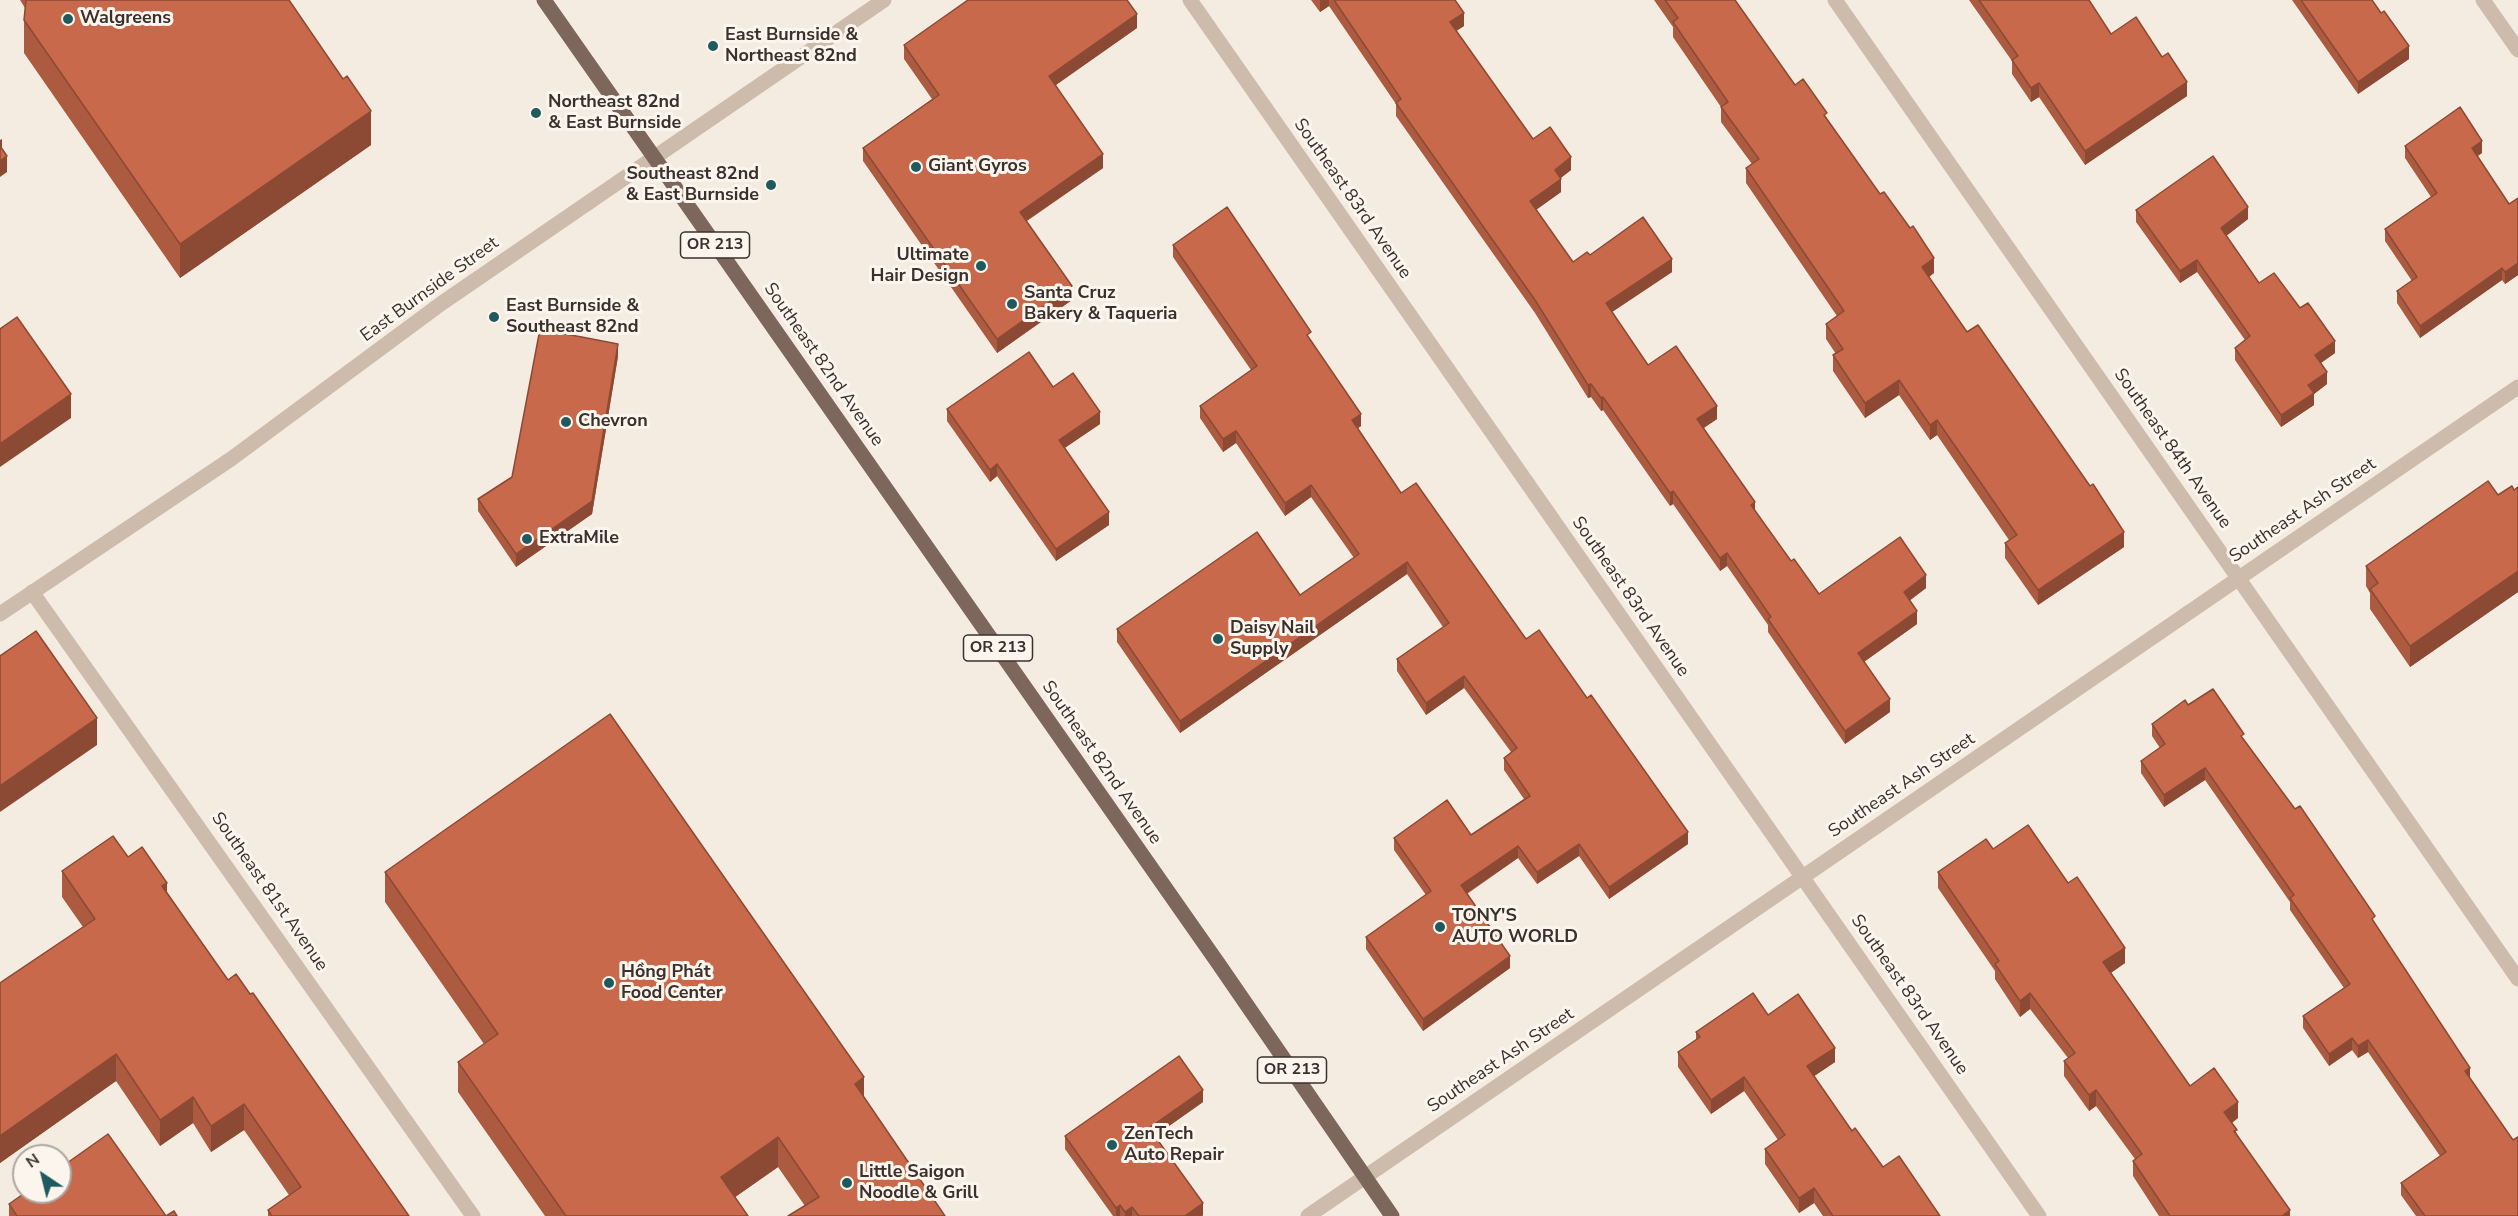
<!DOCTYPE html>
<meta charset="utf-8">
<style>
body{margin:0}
#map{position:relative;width:2518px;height:1216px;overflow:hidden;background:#f4ebe1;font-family:"Nunito Sans",sans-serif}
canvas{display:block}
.north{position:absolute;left:12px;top:1144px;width:60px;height:60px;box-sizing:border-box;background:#fbf5ee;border:2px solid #aea6a0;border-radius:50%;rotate:325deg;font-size:16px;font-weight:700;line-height:24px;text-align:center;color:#3b302b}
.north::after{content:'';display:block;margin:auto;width:21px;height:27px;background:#1f5a5e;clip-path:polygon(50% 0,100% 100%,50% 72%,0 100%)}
</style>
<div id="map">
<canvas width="2518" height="1216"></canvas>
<div class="north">N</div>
</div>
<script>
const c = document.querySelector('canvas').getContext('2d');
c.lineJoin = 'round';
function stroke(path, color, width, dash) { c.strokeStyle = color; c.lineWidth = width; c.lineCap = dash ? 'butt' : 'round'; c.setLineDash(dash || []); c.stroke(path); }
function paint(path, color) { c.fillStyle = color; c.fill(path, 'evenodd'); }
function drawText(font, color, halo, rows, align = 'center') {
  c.font = font + ' "Nunito Sans",sans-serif'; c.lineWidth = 6; c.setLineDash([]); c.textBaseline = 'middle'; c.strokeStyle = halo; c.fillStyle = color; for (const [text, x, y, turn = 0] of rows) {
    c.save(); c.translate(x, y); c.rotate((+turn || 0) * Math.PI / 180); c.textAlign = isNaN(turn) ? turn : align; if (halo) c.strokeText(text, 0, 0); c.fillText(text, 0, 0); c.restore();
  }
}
stroke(new Path2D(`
 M 1190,0 L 2039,1216
 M 1835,0 L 2518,979
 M 2483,0 L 2518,50
 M 32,592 L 473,1216
 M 1308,1216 L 2518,387`), '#cdbbac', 15);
stroke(new Path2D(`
 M 0,614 L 231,459 L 442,303 L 884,0`), '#cdbbac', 15);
stroke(new Path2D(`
 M 544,0 L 1218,963 L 1392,1216`), '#7d675c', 15);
paint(new Path2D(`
 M 20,0 L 289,0 L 343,79 L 371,145 L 180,278 L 24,53 L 24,20 L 25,8 Z
 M 1311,0 L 1455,0 L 1464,26 L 1456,31 L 1533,139 L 1571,170 L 1561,178 L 1561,192 L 1536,210 L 1573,262 L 1590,255 L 1672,272 L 1612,312 L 1648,365 L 1717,419 L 1704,428 L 1755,511 L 1791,561 L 1819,594 L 1926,588 L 1910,600 L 1917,624 L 1864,662 L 1890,712 L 1845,744 L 1768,632 L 1768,625 L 1727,566 L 1720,571 L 1673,504 L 1670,506 L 1603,410 L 1601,411 L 1591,397 L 1588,398 L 1535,313 L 1396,116 L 1396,104 L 1329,6 L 1320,12 Z
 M 1654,0 L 1735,0 L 1795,85 L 1827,119 L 1934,273 L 1929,277 L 1967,332 L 2124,547 L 2038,605 L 2005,558 L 2005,543 L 2009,540 L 1937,435 L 1930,440 L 1899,395 L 1865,418 L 1833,371 L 1833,355 L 1836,354 L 1826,339 L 1826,324 L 1837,316 L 1746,183 L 1746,168 L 1752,164 L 1721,122 L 1721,107 L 1673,37 L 1673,27 Z
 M 1969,0 L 2089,0 L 2111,34 L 2187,96 L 2085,165 L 2039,97 L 2031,102 L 2012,74 L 2012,61 Z
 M 2292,0 L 2372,0 L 2409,59 L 2358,94 Z
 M 1137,28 L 1055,85 L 1103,168 L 1027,221 L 1072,300 L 997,353 L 863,161 L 863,148 L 932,99 L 904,59 L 904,45 Z
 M 2405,146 L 2482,153 L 2477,156 L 2509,204 L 2518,198 L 2518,275 L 2505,284 L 2502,280 L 2420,338 L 2397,303 L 2397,291 L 2412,281 L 2385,241 L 2385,229 L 2431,197 L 2405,158 Z
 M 2136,210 L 2248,219 L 2226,236 L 2259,283 L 2300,308 L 2335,353 L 2321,363 L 2327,384 L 2314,394 L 2314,405 L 2281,427 L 2235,360 L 2235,348 L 2245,340 L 2197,272 L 2180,283 L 2136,222 Z
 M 1173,245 L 1311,340 L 1361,426 L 1358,428 L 1401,493 L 1526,639 L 1688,844 L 1609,899 L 1579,856 L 1537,884 L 1518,858 L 1467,894 L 1510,968 L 1423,1031 L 1366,949 L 1366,937 L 1426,895 L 1394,850 L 1394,838 L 1471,835 L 1524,799 L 1504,770 L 1504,758 L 1511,752 L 1464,688 L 1426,715 L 1397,671 L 1397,659 L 1443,627 L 1407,574 L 1180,733 L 1117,642 L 1117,629 L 1300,595 L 1354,558 L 1311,497 L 1285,516 L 1236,443 L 1223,452 L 1200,418 L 1200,406 L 1251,370 L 1173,257 Z
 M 618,356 L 592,514 L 516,567 L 478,511 L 478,499 L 512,477 Z
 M 1053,387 L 1100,424 L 1064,448 L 1109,525 L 1056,561 L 997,476 L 990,482 L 947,421 L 947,409 Z
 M 2518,487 L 2518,592 L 2410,667 L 2370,609 L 2370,593 L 2366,586 L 2366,566 L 2498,495 L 2514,490 Z
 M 2188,705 L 2244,739 L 2375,925 L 2470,1078 L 2518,1216 L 2416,1216 L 2401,1195 L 2401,1183 L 2440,1156 L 2368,1052 L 2358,1058 L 2352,1050 L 2329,1066 L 2303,1028 L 2303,1016 L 2344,988 L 2290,910 L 2290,902 L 2205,780 L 2164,807 L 2141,773 L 2141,761 L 2160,748 L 2152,736 L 2152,724 Z
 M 1993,849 L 2125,963 L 2111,973 L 2190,1086 L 2238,1118 L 2232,1123 L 2237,1134 L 2290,1216 L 2159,1216 L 2133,1176 L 2133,1161 L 2135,1159 L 2096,1106 L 2089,1111 L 2064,1076 L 2064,1061 L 2068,1058 L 2030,1009 L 2020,1017 L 1995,979 L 1995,971 L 1938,888 L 1938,872 Z
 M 128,857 L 167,892 L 228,980 L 409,1216 L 268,1216 L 268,1210 L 289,1195 L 244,1130 L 211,1152 L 193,1123 L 160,1146 L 116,1081 L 0,1163 L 0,983 L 83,927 L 62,897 L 62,871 Z
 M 385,872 L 864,1097 L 945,1216 L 805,1206 L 778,1167 L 735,1197 L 748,1216 L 545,1216 L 458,1092 L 458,1062 L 484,1044 L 385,902 Z
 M 1768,1015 L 1835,1062 L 1814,1076 L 1852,1131 L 1883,1167 L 1940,1216 L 1823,1216 L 1814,1203 L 1799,1213 L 1765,1164 L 1765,1149 L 1778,1140 L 1744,1091 L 1711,1114 L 1678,1067 L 1678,1052 L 1696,1040 L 1696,1032 Z
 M 1203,1102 L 1155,1136 L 1203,1215 L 1202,1216 L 1113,1216 L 1065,1149 L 1065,1136 Z
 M 9,1204 L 166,1216 L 9,1216 Z`), '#ac5a40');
paint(new Path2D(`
 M 1320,0 L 1329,0 L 1329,6 L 1320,12 Z
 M 1464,13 L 1464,26 L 1450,35 L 1450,22 Z
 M 1137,14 L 1137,28 L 1049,90 L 1049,76 Z
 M 2409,46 L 2409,59 L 2358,94 L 2358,82 Z
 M 2187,82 L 2187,96 L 2085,165 L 2085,151 Z
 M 2039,83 L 2039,97 L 2031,102 L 2031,88 Z
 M 371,111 L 371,145 L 180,278 L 180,244 Z
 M 2,139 L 2,155 L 0,156 L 0,140 Z
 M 2482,141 L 2482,153 L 2472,160 L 2472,148 Z
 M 1103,154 L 1103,168 L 1020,225 L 1020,212 Z
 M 7,156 L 7,172 L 0,177 L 0,161 Z
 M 1571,157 L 1571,170 L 1555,182 L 1555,170 Z
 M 1561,179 L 1561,192 L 1530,214 L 1530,201 Z
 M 2248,207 L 2248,219 L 2221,240 L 2221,228 Z
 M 1934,258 L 1934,273 L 1922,282 L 1922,267 Z
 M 1672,259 L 1672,272 L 1606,316 L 1606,303 Z
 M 2197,260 L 2197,272 L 2180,283 L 2180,271 Z
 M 2518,263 L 2518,275 L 2505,284 L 2505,272 Z
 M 2502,268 L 2502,280 L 2420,338 L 2420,326 Z
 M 1072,286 L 1072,300 L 997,353 L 997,339 Z
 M 2335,341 L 2335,353 L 2315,367 L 2315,355 Z
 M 618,344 L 618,356 L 592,514 L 516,567 L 516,554 Z
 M 2327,372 L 2327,384 L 2314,394 L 2314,405 L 2281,427 L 2281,415 L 2308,385 Z
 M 1899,380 L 1899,395 L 1865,418 L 1865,403 Z
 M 1591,384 L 1591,397 L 1588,398 L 1588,385 Z
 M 71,394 L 71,418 L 0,467 L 0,444 Z
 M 1603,397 L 1603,410 L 1601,411 L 1601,398 Z
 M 1717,406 L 1717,419 L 1697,432 L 1697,419 Z
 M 1100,412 L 1100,424 L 1059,452 L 1059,440 Z
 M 1361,414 L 1361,426 L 1352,432 L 1352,420 Z
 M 1937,420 L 1937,435 L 1930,440 L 1930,425 Z
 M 1236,431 L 1236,443 L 1223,452 L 1223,439 Z
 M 997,464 L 997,476 L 990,482 L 990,470 Z
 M 1311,485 L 1311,497 L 1285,516 L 1285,503 Z
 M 1673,491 L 1673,504 L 1670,506 L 1670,493 Z
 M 1755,502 L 1755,515 L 1751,505 Z
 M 1109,512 L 1109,525 L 1056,561 L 1056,549 Z
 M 2124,532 L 2124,547 L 2038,605 L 2038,590 Z
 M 1727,553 L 1727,566 L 1720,571 L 1720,558 Z
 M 1407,562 L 1407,574 L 1180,733 L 1180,721 Z
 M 2518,571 L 2518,592 L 2410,667 L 2410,646 Z
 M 1926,575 L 1926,588 L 1904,605 L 1904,592 Z
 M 1917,611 L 1917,624 L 1858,666 L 1858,653 Z
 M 1464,676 L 1464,688 L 1426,715 L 1426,703 Z
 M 1890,699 L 1890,712 L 1845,744 L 1845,731 Z
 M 97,718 L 97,745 L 0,812 L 0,786 Z
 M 2205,768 L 2205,780 L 2164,807 L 2164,795 Z
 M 1688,832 L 1688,844 L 1609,899 L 1609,887 Z
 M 1579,844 L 1579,856 L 1537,884 L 1537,872 Z
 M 1518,846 L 1518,858 L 1461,897 L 1461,885 Z
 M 167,883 L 167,909 L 162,886 Z
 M 2125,948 L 2125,963 L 2103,978 L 2103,962 Z
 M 1510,956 L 1510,968 L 1423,1031 L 1423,1019 Z
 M 2030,993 L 2030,1009 L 2020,1017 L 2020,1001 Z
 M 2352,1038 L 2352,1050 L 2329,1066 L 2329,1054 Z
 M 2368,1040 L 2368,1052 L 2358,1058 L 2358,1046 Z
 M 1835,1048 L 1835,1062 L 1807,1081 L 1807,1066 Z
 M 116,1054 L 116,1081 L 0,1163 L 0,1136 Z
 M 2470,1068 L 2470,1080 L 2465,1071 Z
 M 864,1077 L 864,1107 L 855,1084 Z
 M 1744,1077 L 1744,1091 L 1711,1114 L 1711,1100 Z
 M 1203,1090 L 1203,1102 L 1149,1140 L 1149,1128 Z
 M 2096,1090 L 2096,1106 L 2089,1111 L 2089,1095 Z
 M 193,1097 L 193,1123 L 160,1146 L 160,1120 Z
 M 2238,1102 L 2238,1118 L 2224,1128 L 2224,1112 Z
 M 244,1104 L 244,1130 L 211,1152 L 211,1126 Z
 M 778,1137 L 778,1167 L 721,1207 L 721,1177 Z
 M 1814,1188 L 1814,1203 L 1799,1213 L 1799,1198 Z
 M 1203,1203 L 1203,1215 L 1202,1216 L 1185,1216 Z
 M 1120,1205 L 1120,1216 L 1116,1216 L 1116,1208 Z
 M 1132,1207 L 1132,1216 L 1125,1216 L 1125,1212 Z
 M 2290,1210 L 2290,1216 L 2282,1216 Z`), '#8c4a34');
const building = new Path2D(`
 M 26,0 L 289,0 L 343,79 L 347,76 L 371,111 L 180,244 L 24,20 Z
 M 968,0 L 1127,0 L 1137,14 L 1049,76 L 1103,154 L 1020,212 L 1072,286 L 997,339 L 863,148 L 939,95 L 904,45 Z
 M 1334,0 L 1455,0 L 1464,13 L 1450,22 L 1533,139 L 1550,127 L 1571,157 L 1555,170 L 1561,179 L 1530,201 L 1573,262 L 1587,252 L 1590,255 L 1643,217 L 1672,259 L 1606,303 L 1648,365 L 1676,346 L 1717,406 L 1697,419 L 1755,502 L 1751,505 L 1791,561 L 1794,559 L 1819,594 L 1900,537 L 1926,575 L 1904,592 L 1917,611 L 1858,653 L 1890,699 L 1845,731 L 1768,619 L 1771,617 L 1727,553 L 1720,558 L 1673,491 L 1670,493 L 1603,397 L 1601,398 L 1591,384 L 1588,385 L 1535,300 L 1396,103 L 1401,99 Z
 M 1665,0 L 1735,0 L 1795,85 L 1803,79 L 1827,113 L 1824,115 L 1880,194 L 1884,192 L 1910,228 L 1913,226 L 1934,258 L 1922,267 L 1967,332 L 1978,325 L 2090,486 L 2093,484 L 2124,532 L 2038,590 L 2005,543 L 2017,535 L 1937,420 L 1930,425 L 1899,380 L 1865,403 L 1833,355 L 1843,349 L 1826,324 L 1844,311 L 1746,168 L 1759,159 L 1721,107 L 1728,102 L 1673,22 L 1678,18 Z
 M 1979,0 L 2089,0 L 2111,34 L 2136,17 L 2162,57 L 2168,53 L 2187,82 L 2085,151 L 2039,83 L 2031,88 L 2012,60 L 2018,56 Z
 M 2301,0 L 2372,0 L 2381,13 L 2384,11 L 2409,46 L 2358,82 Z
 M 2460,107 L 2482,141 L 2472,148 L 2509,204 L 2518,198 L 2518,263 L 2505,272 L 2502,268 L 2420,326 L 2397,291 L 2417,277 L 2385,229 L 2437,193 L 2405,146 Z
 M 0,146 L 7,156 L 0,161 Z
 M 2213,156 L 2248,207 L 2221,228 L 2259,283 L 2274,273 L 2300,308 L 2308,303 L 2335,341 L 2315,355 L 2327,372 L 2308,385 L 2314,393 L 2281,415 L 2235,348 L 2250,336 L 2197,260 L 2180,271 L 2136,210 Z
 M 1227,207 L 1311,332 L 1307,335 L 1361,414 L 1352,420 L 1401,493 L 1416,483 L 1526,639 L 1539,630 L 1587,698 L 1591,695 L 1688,832 L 1609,887 L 1579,844 L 1537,872 L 1518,846 L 1461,885 L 1510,956 L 1423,1019 L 1366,937 L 1431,891 L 1394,838 L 1447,800 L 1471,835 L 1530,796 L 1504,758 L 1517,748 L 1464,676 L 1426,703 L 1397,659 L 1449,623 L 1407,562 L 1180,721 L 1117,629 L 1257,532 L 1300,595 L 1359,554 L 1311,485 L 1285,503 L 1236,431 L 1223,439 L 1200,406 L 1257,366 L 1173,245 Z
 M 17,317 L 71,394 L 0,444 L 0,329 Z
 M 540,329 L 618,344 L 592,501 L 516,554 L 478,499 L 512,477 Z
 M 1029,352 L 1053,387 L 1073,373 L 1100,412 L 1059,440 L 1109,512 L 1056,549 L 997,464 L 990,470 L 947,409 Z
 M 2488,481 L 2498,495 L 2512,486 L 2514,490 L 2518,487 L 2518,571 L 2410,646 L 2370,589 L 2378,583 L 2366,566 Z
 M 36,631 L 97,718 L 0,786 L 0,656 Z
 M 2213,689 L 2244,734 L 2241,736 L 2295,809 L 2300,806 L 2375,916 L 2372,919 L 2470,1068 L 2465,1071 L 2513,1140 L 2518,1137 L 2518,1216 L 2425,1216 L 2401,1183 L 2446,1152 L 2368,1040 L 2358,1046 L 2352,1038 L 2329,1054 L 2303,1016 L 2350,984 L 2290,898 L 2294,895 L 2205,768 L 2164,795 L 2141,761 L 2165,744 L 2152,724 L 2185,700 L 2188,705 Z
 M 610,714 L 864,1077 L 855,1084 L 945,1216 L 788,1216 L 819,1197 L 778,1137 L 721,1177 L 748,1216 L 566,1216 L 458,1062 L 498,1034 L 385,872 Z
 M 2028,825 L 2068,883 L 2077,877 L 2125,948 L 2103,962 L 2190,1086 L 2214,1068 L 2238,1102 L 2224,1112 L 2237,1130 L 2234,1131 L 2290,1210 L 2282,1216 L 2170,1216 L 2133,1161 L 2142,1154 L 2096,1090 L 2089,1095 L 2064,1061 L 2075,1053 L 2030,993 L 2020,1001 L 1995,964 L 1999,961 L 1938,872 L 1986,839 L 1993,849 Z
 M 113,836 L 128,857 L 142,847 L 167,883 L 162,886 L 228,980 L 236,974 L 250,994 L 253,993 L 409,1216 L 272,1216 L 268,1210 L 301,1187 L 244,1104 L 211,1126 L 193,1097 L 160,1120 L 116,1054 L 0,1136 L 0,983 L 95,919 L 62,871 Z
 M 1753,993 L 1768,1015 L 1798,994 L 1835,1048 L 1807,1066 L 1852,1131 L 1855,1128 L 1883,1167 L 1899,1156 L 1940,1216 L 1833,1216 L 1814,1188 L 1799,1198 L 1765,1149 L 1785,1135 L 1744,1077 L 1711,1100 L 1678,1052 L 1700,1037 L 1696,1032 Z
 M 1179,1056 L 1203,1090 L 1149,1128 L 1203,1203 L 1185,1216 L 1139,1216 L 1132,1207 L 1125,1212 L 1120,1205 L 1116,1208 L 1065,1136 Z
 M 108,1134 L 166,1216 L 17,1216 L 9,1204 L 26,1192 L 60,1192 L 60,1168 Z
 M 174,1211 L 177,1216 L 166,1216 Z`);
paint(building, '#c8694b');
stroke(building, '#8c4a34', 1.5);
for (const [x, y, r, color] of [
 [68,19,6,"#1f5a5e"],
 [713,46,6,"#1f5a5e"],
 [536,113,6,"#1f5a5e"],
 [916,167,6,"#1f5a5e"],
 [771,185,6,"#1f5a5e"],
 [981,266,6,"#1f5a5e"],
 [1012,304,6,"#1f5a5e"],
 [494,317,6,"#1f5a5e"],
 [566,422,6,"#1f5a5e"],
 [527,539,6,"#1f5a5e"],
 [1218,639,6,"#1f5a5e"],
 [1440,927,6,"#1f5a5e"],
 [609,983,6,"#1f5a5e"],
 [1112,1145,6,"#1f5a5e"],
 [847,1183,6,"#1f5a5e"]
]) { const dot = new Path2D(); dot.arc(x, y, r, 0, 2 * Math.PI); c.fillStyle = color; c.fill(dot); stroke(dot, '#fbf5ee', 2); }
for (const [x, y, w] of [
 [715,245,69],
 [998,648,69],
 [1292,1070,69]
]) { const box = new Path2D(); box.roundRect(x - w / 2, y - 13, w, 26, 4.5); c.fillStyle = '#fbf5ee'; c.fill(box); stroke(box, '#3b302b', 1.5); }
drawText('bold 16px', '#3b302b', null, [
 ["OR 213",715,245],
 ["OR 213",998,648],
 ["OR 213",1292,1070]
]);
drawText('bold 18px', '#3b302b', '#fbf5ee', [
 ["Walgreens",80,19],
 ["East Burnside &",725,36],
 ["Northeast 82nd",725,57],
 ["Northeast 82nd",548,103],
 ["& East Burnside",548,124],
 ["Giant Gyros",928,167],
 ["Southeast 82nd",759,175,"right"],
 ["& East Burnside",759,196,"right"],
 ["Ultimate",969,256,"right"],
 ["Hair Design",969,277,"right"],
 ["Santa Cruz",1024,294],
 ["Bakery & Taqueria",1024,315],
 ["East Burnside &",506,307],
 ["Southeast 82nd",506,328],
 ["Chevron",578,422],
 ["ExtraMile",539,539],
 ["Daisy Nail",1230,629],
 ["Supply",1230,650],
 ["TONY'S",1452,917],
 ["AUTO WORLD",1452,938],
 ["Hồng Phát",621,973],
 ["Food Center",621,994],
 ["ZenTech",1124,1135],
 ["Auto Repair",1124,1156],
 ["Little Saigon",859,1173],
 ["Noodle & Grill",859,1194]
], 'left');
drawText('18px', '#3b302b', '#fbf5ee', [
 ["Southeast 83rd Avenue",1352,199,55],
 ["East Burnside Street",430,290,-36],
 ["Southeast 82nd Avenue",823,365,55],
 ["Southeast 84th Avenue",2172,449,55],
 ["Southeast Ash Street",2303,511,-34],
 ["Southeast 83rd Avenue",1630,597,55],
 ["Southeast 82nd Avenue",1101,763,55],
 ["Southeast Ash Street",1902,786,-34],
 ["Southeast 81st Avenue",269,892,55],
 ["Southeast 83rd Avenue",1909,995,55],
 ["Southeast Ash Street",1501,1061,-34]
]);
</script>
